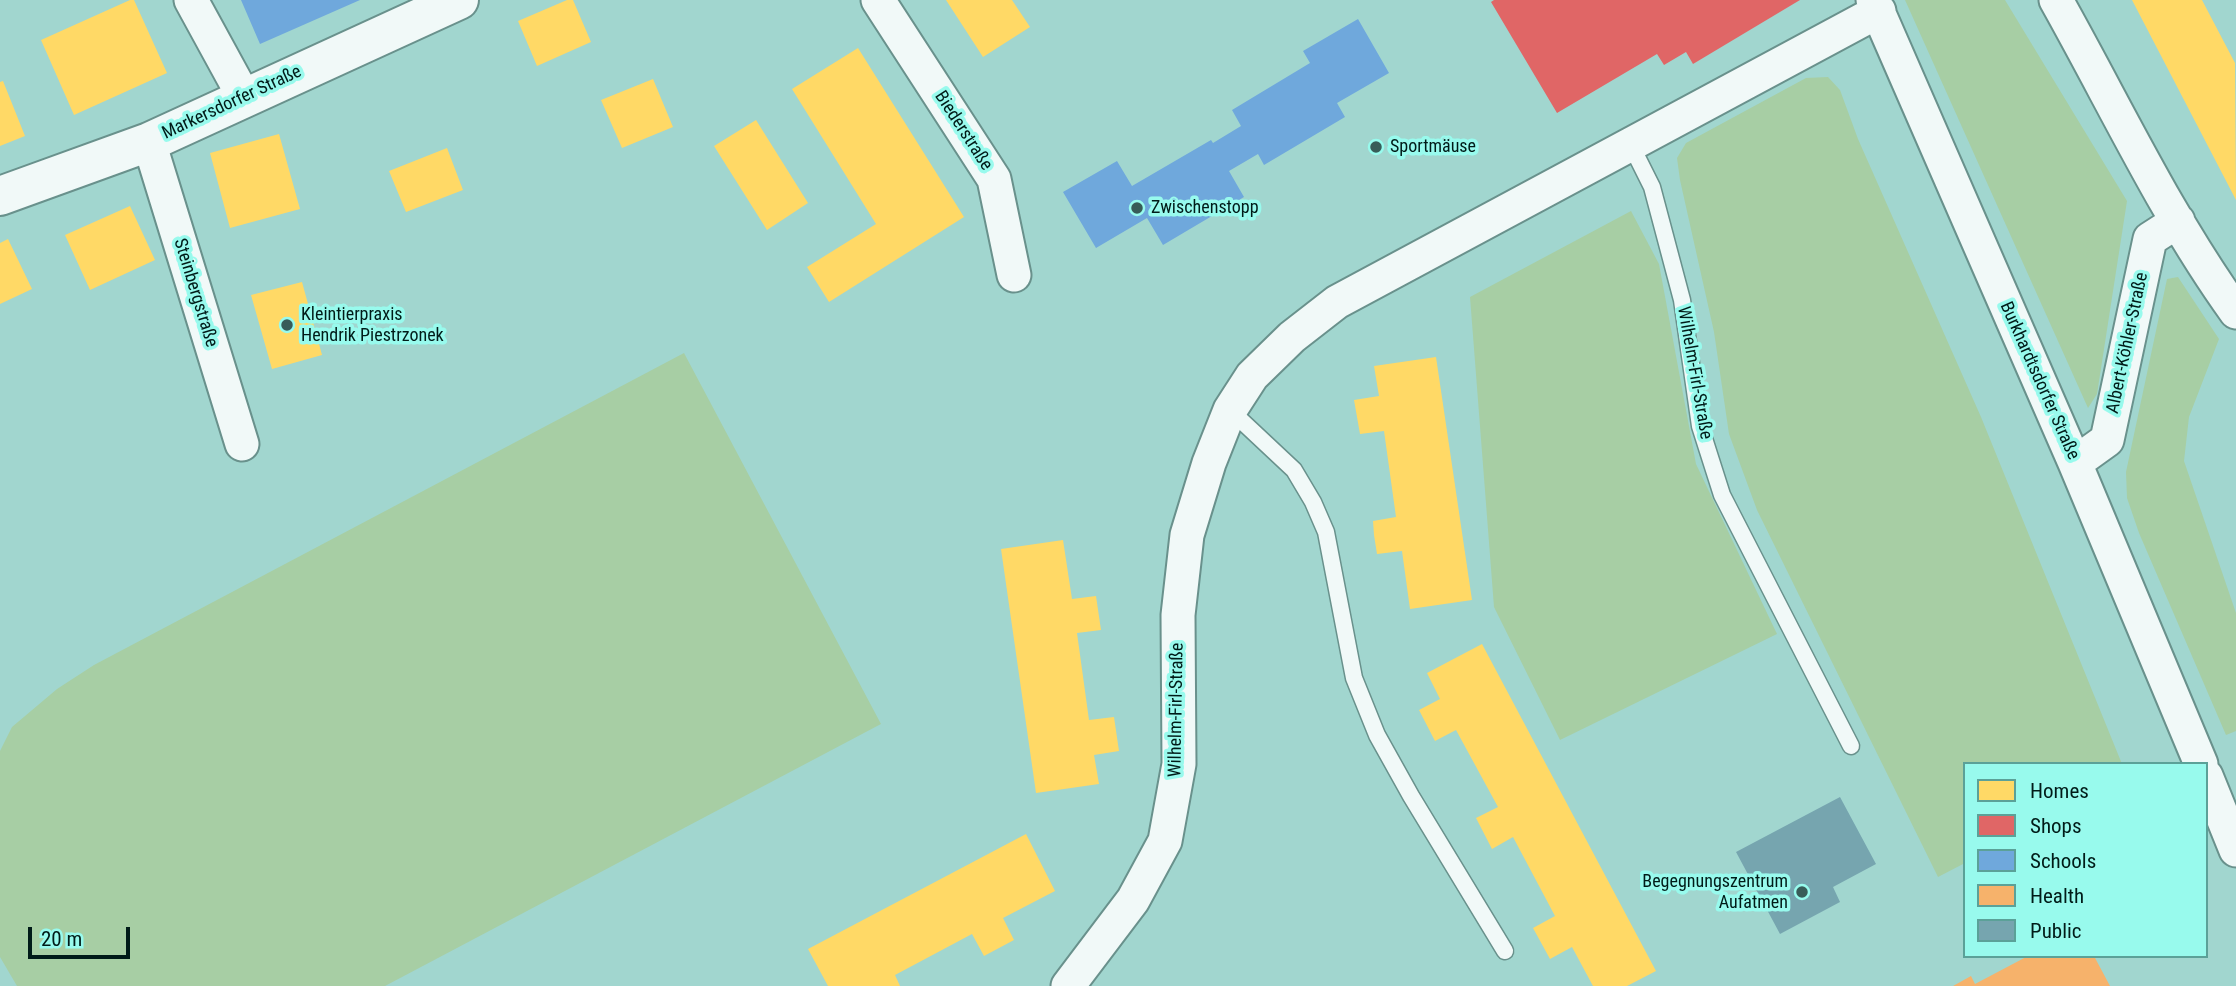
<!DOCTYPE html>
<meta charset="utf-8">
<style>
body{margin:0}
#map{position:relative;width:2236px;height:986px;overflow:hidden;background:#a1d6cf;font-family:"Roboto Condensed",sans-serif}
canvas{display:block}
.legend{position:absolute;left:1963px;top:762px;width:245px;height:196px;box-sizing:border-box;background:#98faed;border:2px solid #5ba198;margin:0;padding:9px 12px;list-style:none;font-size:21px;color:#001b18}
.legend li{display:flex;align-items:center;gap:14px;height:35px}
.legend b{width:35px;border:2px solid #5ba198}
.scale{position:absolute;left:28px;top:927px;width:102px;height:32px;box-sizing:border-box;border:4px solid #001b18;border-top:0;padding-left:9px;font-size:21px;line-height:24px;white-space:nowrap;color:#001b18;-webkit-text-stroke:5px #98faed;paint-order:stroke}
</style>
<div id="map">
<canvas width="2236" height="986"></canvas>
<ul class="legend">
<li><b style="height:19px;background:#ffd966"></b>Homes</li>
<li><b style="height:19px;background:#e06666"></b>Shops</li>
<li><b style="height:19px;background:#6fa8dc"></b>Schools</li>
<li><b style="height:19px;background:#f6b26b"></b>Health</li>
<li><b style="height:19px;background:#76a5af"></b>Public</li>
</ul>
<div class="scale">20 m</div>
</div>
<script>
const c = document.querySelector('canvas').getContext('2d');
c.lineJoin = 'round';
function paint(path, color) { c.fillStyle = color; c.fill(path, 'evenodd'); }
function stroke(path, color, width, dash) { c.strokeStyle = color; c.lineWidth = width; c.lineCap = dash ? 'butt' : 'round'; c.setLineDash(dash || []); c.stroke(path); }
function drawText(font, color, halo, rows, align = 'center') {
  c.font = font + ' "Roboto Condensed",sans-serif'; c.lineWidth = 7; c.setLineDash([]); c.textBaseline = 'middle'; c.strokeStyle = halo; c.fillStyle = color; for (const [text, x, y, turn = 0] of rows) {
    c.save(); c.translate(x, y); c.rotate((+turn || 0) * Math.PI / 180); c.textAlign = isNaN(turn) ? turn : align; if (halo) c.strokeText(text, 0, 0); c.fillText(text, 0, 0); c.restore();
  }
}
paint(new Path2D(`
 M 1905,0 L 2005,0 L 2127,201 L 2097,394 L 2088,408 Z
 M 1828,77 L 1840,90 L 1858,139 L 1981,417 L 2122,764 L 1965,764 L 1965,863 L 1938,877 L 1757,510 L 1729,434 L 1714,332 L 1680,180 L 1677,158 L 1686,143 L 1806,78 Z
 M 1631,211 L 1659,264 L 1696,464 L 1777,634 L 1560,740 L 1494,607 L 1470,297 Z
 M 2178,277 L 2219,339 L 2189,417 L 2184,461 L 2236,613 L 2236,731 L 2226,735 L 2139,533 L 2127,498 L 2126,472 L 2167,279 Z
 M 684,353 L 881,724 L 385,986 L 17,986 L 0,957 L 0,751 L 12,727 L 57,689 L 94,665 Z`), '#a7cea4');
paint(new Path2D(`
 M 130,0 L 134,0 L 167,73 L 74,115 L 41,40 Z
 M 567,0 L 573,0 L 591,42 L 537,66 L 518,21 Z
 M 946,0 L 1012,0 L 1030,27 L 983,57 Z
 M 2132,0 L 2202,0 L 2235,63 L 2236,200 Z
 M 858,48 L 964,217 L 829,302 L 807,267 L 876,224 L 792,89 Z
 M 653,79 L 673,127 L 622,148 L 601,100 Z
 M 3,81 L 25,136 L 0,146 L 0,82 Z
 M 756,120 L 808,203 L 767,230 L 714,146 Z
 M 279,134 L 300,209 L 230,228 L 210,153 Z
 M 447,148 L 463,190 L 406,212 L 389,171 Z
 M 130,206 L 155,260 L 90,290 L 65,235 Z
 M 8,239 L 32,289 L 0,304 L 0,243 Z
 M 302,282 L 322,355 L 272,369 L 251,295 Z
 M 1436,357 L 1472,600 L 1410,609 L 1402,551 L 1377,554 L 1374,535 L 1373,521 L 1396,517 L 1384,431 L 1360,434 L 1354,400 L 1379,396 L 1374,366 Z
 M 1063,540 L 1072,599 L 1096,596 L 1101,630 L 1077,633 L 1089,720 L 1114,717 L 1119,751 L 1094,755 L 1099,784 L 1036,793 L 1001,549 Z
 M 1482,644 L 1656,971 L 1627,986 L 1593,986 L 1572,947 L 1550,959 L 1533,928 L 1555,916 L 1513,837 L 1492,849 L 1476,818 L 1498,807 L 1456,730 L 1435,741 L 1419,710 L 1440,699 L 1427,673 Z
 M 1026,834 L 1055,891 L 1003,918 L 1014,940 L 984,956 L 972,934 L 895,975 L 900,986 L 828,986 L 808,949 Z`), '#ffd966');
paint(new Path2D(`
 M 1494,0 L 1800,0 L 1693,64 L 1686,52 L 1664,65 L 1657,54 L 1557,113 L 1491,2 Z`), '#e06666');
paint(new Path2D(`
 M 241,0 L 360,0 L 260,44 Z
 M 1358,19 L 1389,73 L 1337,103 L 1345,117 L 1264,165 L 1258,154 L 1229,171 L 1244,197 L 1163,245 L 1147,218 L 1096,248 L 1063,192 L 1117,161 L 1132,186 L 1211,140 L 1213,143 L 1241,126 L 1232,110 L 1310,63 L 1303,51 Z`), '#6fa8dc');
paint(new Path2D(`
 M 2028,956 L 2094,956 L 2110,986 L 1953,986 L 1971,976 L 1975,984 Z`), '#f6b26b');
paint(new Path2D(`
 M 1840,797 L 1876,864 L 1833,887 L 1840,902 L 1780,934 L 1736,852 Z`), '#76a5af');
const service = new Path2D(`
 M 1630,143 L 1652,187 L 1682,300 L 1700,426 L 1722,495 L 1851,746
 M 1230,410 L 1294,470 L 1313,502 L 1326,532 L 1354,678 L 1377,735 L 1411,796 L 1505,951`);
const minor = new Path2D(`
 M 191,0 L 244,97
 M 878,0 L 994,179 L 1014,275
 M 1873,0 L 2075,463 L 2201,764
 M 2056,0 C 2115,105 2166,215 2236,312
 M 149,142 L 242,444
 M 2075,463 L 2107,440 L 2150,239 L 2178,221
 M 2206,776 L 2236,850
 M 1068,986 L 1133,900 L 1165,841 L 1179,764 L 1178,615 L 1187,535 L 1209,463 L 1230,410 L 1252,376 L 1292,337 L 1337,302 L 1879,11`);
const tertiary = new Path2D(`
 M 0,196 L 149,142 L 459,0`);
stroke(service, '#69918c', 19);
stroke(minor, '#69918c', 37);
stroke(tertiary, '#69918c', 42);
stroke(service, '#f1f9f8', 16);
stroke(minor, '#f1f9f8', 33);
stroke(tertiary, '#f1f9f8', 38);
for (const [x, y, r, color] of [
 [1376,147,7,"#385c58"],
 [1137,208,7,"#385c58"],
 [287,325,7,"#385c58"],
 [1802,892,7,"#385c58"]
]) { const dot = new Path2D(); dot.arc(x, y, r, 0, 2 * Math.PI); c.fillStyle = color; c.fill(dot); stroke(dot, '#98faed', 2.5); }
drawText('18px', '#001b18', '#98faed', [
 ["Markersdorfer Straße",232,103,-25],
 ["Biederstraße",963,131,57],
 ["Steinbergstraße",195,293,73],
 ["Albert-Köhler-Straße",2128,343,-78],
 ["Wilhelm-Firl-Straße",1694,373,80],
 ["Burkhardtsdorfer Straße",2039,381,66],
 ["Wilhelm-Firl-Straße",1177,710,-89]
]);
drawText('18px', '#001b18', '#98faed', [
 ["Sportmäuse",1390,147],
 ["Zwischenstopp",1151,208],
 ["Kleintierpraxis",301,315],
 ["Hendrik Piestrzonek",301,336],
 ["Begegnungszentrum",1788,882,"right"],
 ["Aufatmen",1788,903,"right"]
], 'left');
</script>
